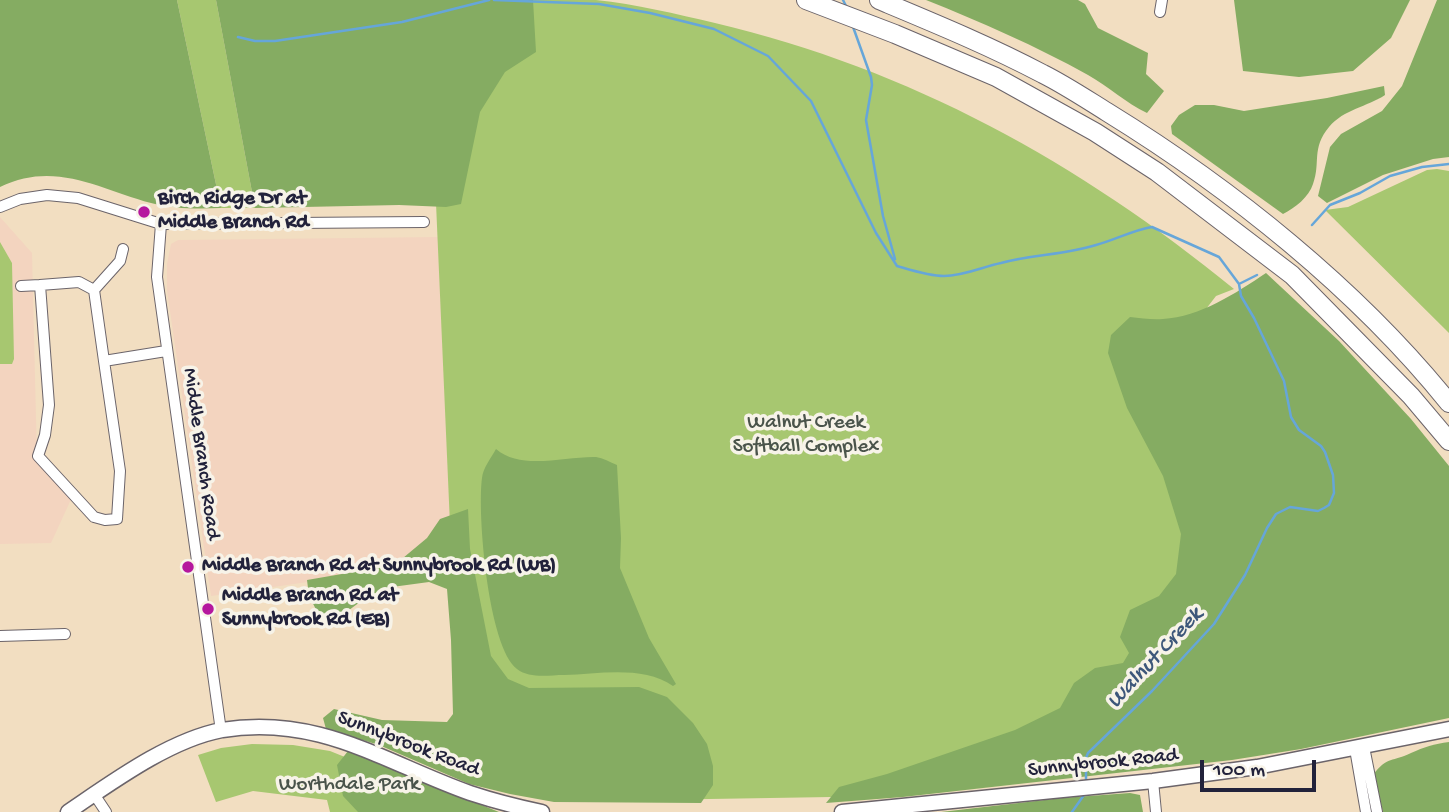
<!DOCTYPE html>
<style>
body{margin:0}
#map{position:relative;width:1449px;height:812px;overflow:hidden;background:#f2dec1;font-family:"Gochi Hand",sans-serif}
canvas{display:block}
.scale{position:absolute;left:1200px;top:760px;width:116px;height:32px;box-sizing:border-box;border:4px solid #22223b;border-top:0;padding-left:9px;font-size:21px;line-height:24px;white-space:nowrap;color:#22223b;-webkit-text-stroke:5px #f7f3e8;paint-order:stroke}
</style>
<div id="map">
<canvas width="1449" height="812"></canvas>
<div class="scale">100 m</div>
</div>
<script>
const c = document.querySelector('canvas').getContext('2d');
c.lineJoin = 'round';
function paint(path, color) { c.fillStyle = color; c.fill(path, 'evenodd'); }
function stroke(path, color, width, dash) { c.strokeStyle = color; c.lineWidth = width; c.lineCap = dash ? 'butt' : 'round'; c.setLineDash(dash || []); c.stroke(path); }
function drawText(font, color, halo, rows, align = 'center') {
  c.font = font + ' "Gochi Hand",sans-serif'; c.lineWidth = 7; c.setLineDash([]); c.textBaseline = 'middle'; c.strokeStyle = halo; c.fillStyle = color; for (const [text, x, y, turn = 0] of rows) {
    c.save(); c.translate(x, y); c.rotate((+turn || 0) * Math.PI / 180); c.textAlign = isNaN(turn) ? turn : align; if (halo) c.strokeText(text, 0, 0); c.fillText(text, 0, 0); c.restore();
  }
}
paint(new Path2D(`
 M 0,217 L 32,253 L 37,460 L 73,495 L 51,543 L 0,544 Z
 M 438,237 L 452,561 L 211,596 L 167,290 L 167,264 L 171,244 L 178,240 Z`), '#f3d4bf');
paint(new Path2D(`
 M 177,0 L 216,0 L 255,208 L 221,208 Z
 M 368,0 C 419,0 470,0 521,0 C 546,0 571,0 596,0 C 636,4 676,14 715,23 C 910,69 1080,163 1234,289 L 1216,296 L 1206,309 L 1183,656 L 878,793 L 831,797 L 648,800 L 459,732 L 429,42 Z
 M 1437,169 L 1449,171 L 1449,333 L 1325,210 L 1348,207 L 1427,170 Z
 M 0,242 L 12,263 L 14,359 L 12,364 L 0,364 Z
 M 252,744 L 293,745 L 330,751 L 481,812 L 330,812 L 327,800 L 253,791 L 216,802 L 198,755 L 221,748 Z`), '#a7c770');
paint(new Path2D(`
 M 0,0 L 177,0 L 221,208 C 197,209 174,209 151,203 C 99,189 55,160 0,187 Z
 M 216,0 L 533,0 L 536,52 L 505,72 L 480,112 L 461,204 L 446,207 L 399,205 L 255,208 Z
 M 926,0 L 1078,0 L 1085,4 L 1098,28 L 1148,53 L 1146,74 L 1164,91 L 1147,113 C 1126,103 1108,86 1088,75 C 1036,46 981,22 926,0 Z
 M 1234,0 L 1410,0 L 1391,38 L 1353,71 L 1299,77 L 1243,71 Z
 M 1437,0 L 1449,0 L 1449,157 L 1433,159 L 1383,175 L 1327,203 L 1318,196 L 1330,147 L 1341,134 L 1382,111 L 1402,86 Z
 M 1384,86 L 1385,95 C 1367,107 1344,109 1329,127 C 1311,149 1321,162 1313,184 C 1309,197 1295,208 1283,214 L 1172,134 L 1171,126 L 1179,115 L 1195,105 L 1214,105 L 1244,111 L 1327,98 Z
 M 1266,273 L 1339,341 L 1411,419 L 1449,466 L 1449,718 L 1301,749 L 1232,760 L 903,797 L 826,803 L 839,787 L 887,774 L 1015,730 L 1060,708 L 1074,683 L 1095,668 L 1123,663 L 1129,653 L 1120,637 L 1130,610 L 1159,596 L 1176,574 L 1181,534 L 1163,476 L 1127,408 L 1108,353 L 1111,335 L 1130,317 C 1141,318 1152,320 1163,319 C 1200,317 1236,293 1266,273 Z
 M 496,449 C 521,471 566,456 596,457 C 603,458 610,462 617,465 L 621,538 L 620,568 L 649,638 L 676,684 L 673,686 C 643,665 599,674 564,675 C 549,675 530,679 517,669 C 488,647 477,513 482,478 C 483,468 491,458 496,449 Z
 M 468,509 L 470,549 L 491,656 L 508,679 L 529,688 L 639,687 L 667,697 L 693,723 L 707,744 L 713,766 L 713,785 L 701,803 L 554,802 L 510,794 L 469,784 L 379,745 L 326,729 L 323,718 L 334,709 L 382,720 L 447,722 L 453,714 L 451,640 L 447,589 L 429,582 L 392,587 L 368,596 L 341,616 L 321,619 L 309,596 L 307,580 L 388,566 L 403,558 L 427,538 L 440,519 Z
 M 1449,742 L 1449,812 L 1383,812 L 1373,775 C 1387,756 1393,762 1411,753 C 1424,747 1434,744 1449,742 Z
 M 348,751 L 499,812 L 358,812 L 343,796 L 337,765 Z
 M 1130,793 L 1140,795 L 1143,812 L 941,812 L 1062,798 Z`), '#85ac62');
stroke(new Path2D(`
 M 494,0 L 599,4 L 650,13 L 714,29 L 768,56 L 811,101 L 876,233 L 897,266 C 911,270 929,276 944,276 C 964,276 982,267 1001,263 C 1033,254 1065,255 1096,245 C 1115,240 1133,230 1152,227 L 1219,257 L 1239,284 L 1241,296 L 1254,318 L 1284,381 L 1291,417 L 1299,430 L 1321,446 L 1325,452 L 1333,475 L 1334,493 L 1329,505 L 1324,508 L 1318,511 L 1290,507 L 1276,514 L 1267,528 L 1245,575 L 1214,624 L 1152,691 L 1088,753 L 1086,758 L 1086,781
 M 843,0 L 847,8
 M 852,24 L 871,77 L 872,85 L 866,120 L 883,216 L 895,259
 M 238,37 L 255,41 L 275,41 L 402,22 L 489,0
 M 1312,225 L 1330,205 L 1360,193 L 1390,176 L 1422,167 L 1449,164
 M 1239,284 L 1257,275
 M 1072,812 L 1084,795`), '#66a6d9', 2.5);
const minor = new Path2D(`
 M 1160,12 L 1162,0
 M 0,207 L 20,199 L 47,195 L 78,198 L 161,224 L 424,222
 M 161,224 L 157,277 L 221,731
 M 21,286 L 40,285
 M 94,290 L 120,261 L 123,249
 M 104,361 L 120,471 L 117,519 L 105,520 L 94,517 L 38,456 L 45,435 L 49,405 L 40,285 L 79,282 L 94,290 L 104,361 L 166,351
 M 0,636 L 65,634
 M 1364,747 L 1377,812
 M 1355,749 L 1366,812
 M 1153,781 L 1156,812
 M 94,794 L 106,812`);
const secondary = new Path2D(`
 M 68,812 C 111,783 169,740 222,730 C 319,714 385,763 470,793 C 494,801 518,807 542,812
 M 842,812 L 1153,781 L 1257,767 L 1449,729`);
const motorway = new Path2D(`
 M 806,0 L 895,34 L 996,77 L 1095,132 L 1157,172 L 1292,275 L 1411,396 L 1449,441
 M 879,0 C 934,23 990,46 1043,74 C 1065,85 1086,99 1107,112 C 1232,189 1357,289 1449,403`);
stroke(minor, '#6b646a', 12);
stroke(secondary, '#6b646a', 17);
stroke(motorway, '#6b646a', 20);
stroke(minor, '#fff', 10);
stroke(secondary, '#fff', 14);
stroke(motorway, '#fff', 18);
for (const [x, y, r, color] of [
 [144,212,7,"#b5179e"],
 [188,567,7,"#b5179e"],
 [208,609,7,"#b5179e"]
]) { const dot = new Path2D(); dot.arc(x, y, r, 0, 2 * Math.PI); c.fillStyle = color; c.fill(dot); stroke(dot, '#f7f3e8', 2.5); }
drawText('bold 21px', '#22223b', '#f7f3e8', [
 ["Birch Ridge Dr at",158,200],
 ["Middle Branch Rd",158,224],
 ["Middle Branch Rd at Sunnybrook Rd (WB)",202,567],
 ["Middle Branch Rd at",222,597],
 ["Sunnybrook Rd (EB)",222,621]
], 'left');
drawText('21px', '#4a544b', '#f7f3e8', [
 ["Walnut Creek",806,424],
 ["Softball Complex",806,448],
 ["Worthdale Park",349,786]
]);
drawText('21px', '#22223b', '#f7f3e8', [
 ["Middle Branch Road",200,454,82],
 ["Sunnybrook Road",408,745,21],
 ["Sunnybrook Road",1103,764,-6]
]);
drawText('italic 23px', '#3d577a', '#f7f3e8', [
 ["Walnut Creek",1156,659,-47]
]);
</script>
